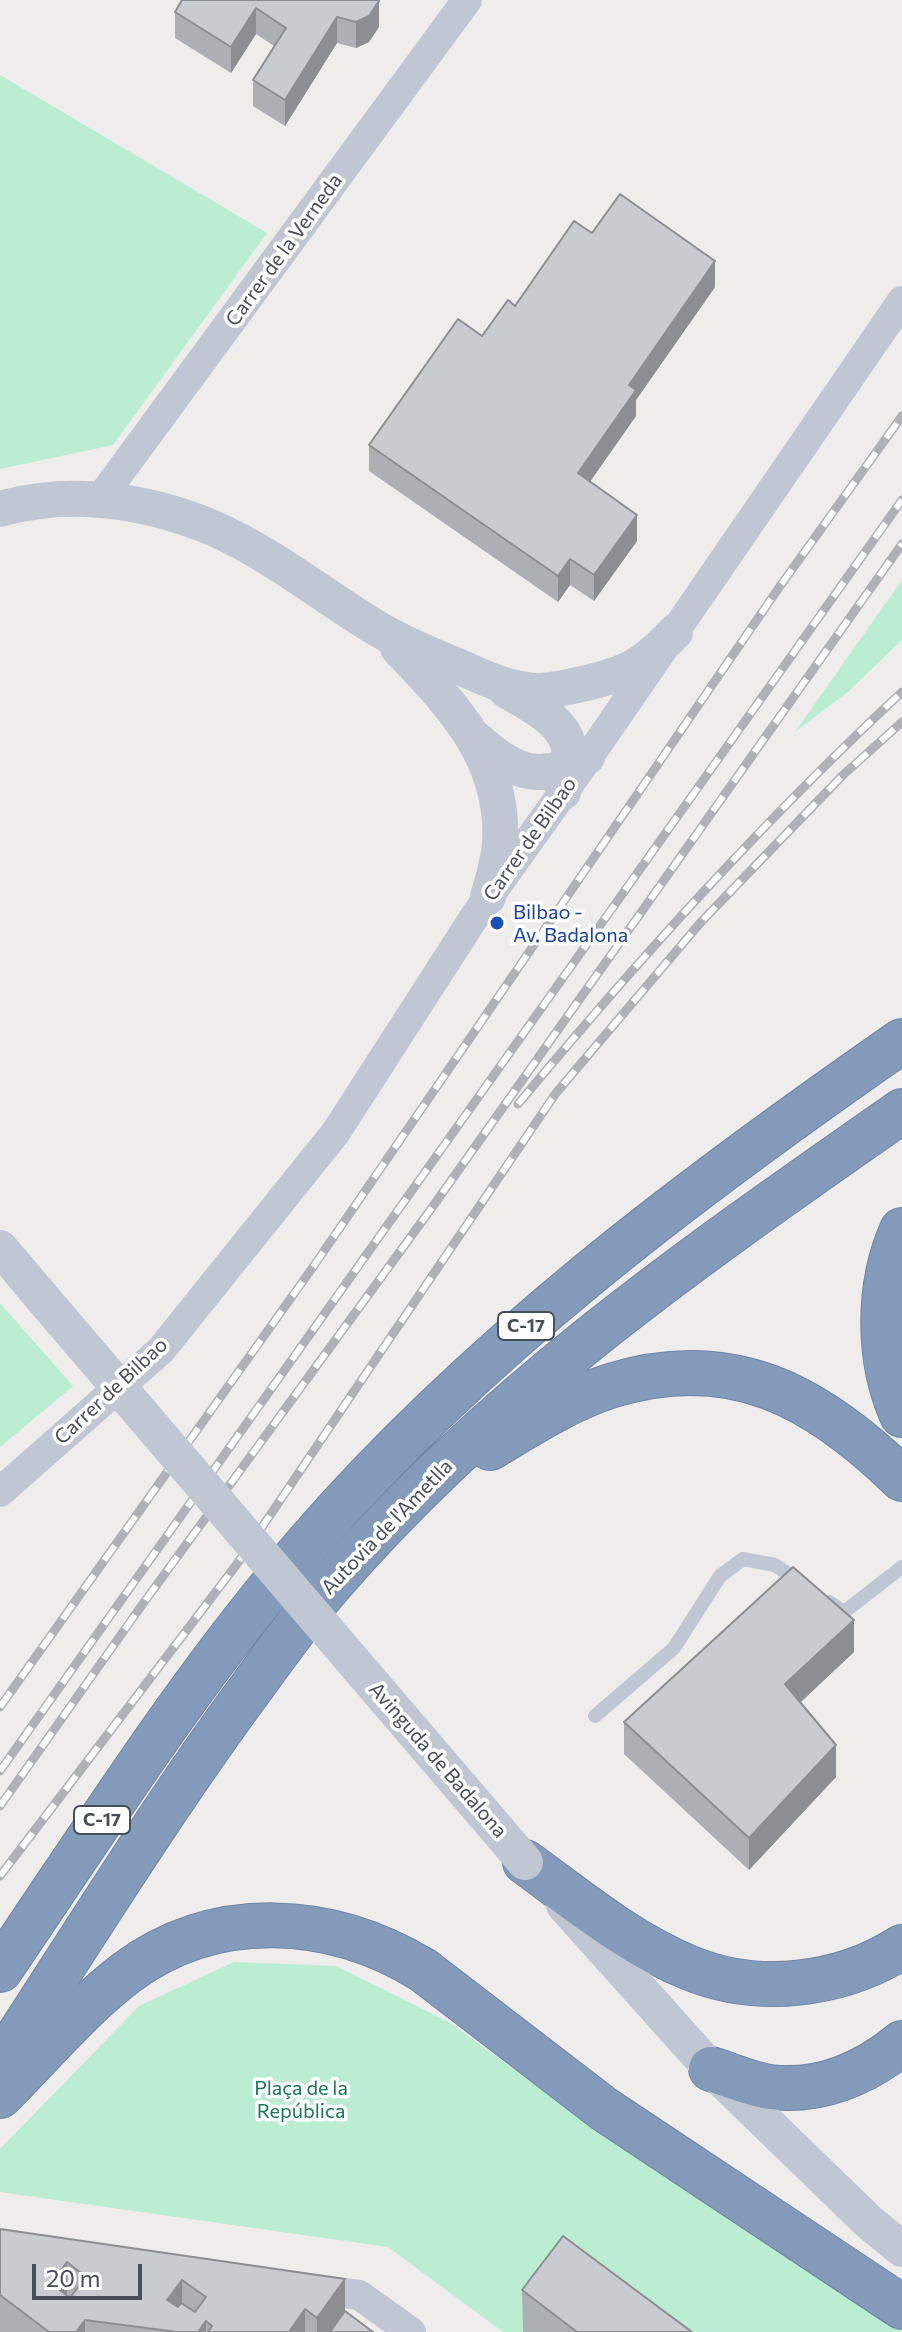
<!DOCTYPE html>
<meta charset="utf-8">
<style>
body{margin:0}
#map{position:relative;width:902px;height:2332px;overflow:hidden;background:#efecec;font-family:Commissioner,sans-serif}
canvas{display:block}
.scale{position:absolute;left:32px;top:2264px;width:110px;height:36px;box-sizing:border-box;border:4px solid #454e59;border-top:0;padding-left:10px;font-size:24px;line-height:28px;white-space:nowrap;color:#454e59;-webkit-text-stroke:6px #fff;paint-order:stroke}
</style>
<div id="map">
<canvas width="902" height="2332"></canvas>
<div class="scale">20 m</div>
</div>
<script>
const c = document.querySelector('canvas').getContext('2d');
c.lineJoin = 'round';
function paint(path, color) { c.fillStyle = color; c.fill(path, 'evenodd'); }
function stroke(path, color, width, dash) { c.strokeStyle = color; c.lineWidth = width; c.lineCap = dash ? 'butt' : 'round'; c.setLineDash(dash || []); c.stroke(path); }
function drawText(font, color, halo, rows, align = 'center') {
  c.font = font + ' Commissioner,sans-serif'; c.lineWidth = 7; c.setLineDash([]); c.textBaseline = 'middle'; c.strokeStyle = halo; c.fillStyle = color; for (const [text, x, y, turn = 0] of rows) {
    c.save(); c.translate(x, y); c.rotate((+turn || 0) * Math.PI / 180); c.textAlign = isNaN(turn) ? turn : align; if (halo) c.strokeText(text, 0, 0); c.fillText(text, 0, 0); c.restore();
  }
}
paint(new Path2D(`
 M 0,75 L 267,233 L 113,445 L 0,469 Z
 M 902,580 L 902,640 L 849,691 L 795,732 Z
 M 0,1303 L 73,1386 L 0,1447 Z
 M 234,1962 L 336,1966 L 449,2022 L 613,2142 L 902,2332 L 637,2332 L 563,2277 L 522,2332 L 503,2332 L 388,2247 L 0,2192 L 0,2149 L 139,2006 Z`), '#baedd2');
const motorway = new Path2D(`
 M 902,1230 C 877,1286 877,1359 902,1415
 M 490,1448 C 528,1425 567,1400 610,1386 C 731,1348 817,1396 902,1479
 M 525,1862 C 577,1900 630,1944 690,1968 C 758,1996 841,1986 902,1947
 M 0,1970 C 98,1826 192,1676 307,1544 C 478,1347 689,1189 902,1041
 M 0,2064 C 79,1943 155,1820 240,1703 C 269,1664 297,1623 329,1586 C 494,1394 696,1255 902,1111
 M 711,2069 C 730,2075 750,2084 770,2087 C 819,2093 865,2074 902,2043
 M 0,2096 C 41,2055 80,2008 126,1973 C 216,1906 331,1914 423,1970 L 604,2109 L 902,2307`);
stroke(motorway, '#7085a7', 46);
stroke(new Path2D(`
 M 829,1602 L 844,1612 L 902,1567
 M 595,1716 L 674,1648 L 720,1576 L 743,1559 L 775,1565 L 802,1583`), '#c0c7d2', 14);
stroke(new Path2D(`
 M 100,499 L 467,0
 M 0,1492 L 161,1350 L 336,1132 L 475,916 L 590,755 L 902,301
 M 305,2288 L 359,2295 L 411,2332`), '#c0c7d2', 30);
stroke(new Path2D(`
 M 0,509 C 70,489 146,500 213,528 C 272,554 323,596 378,629 C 404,644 432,656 460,667 C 486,679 512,691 541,691 C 555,690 569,687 582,684 C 627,674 643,666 675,632
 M 398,648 C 452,705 505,758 500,843 C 499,861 493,879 488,897
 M 506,690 C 530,705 569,721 570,755 C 570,767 565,780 563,792
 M 476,739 C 514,773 540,784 587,757
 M 0,1248 L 62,1321
 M 564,1905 L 711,2069 L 869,2222 L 902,2249`), '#c0c7d2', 36);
stroke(motorway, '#849abb', 44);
const rail = new Path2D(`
 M 518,1104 C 639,959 764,820 902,692
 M 0,1707 L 313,1267 L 778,589 L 902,416
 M 0,1771 L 902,500
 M 0,1806 L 142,1605 L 431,1209 L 902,544
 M 0,1876 L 237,1564 L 556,1093 L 701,922 L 843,775 L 902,722`);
stroke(rail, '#afb1b7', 9);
stroke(rail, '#fff', 6, [18]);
stroke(new Path2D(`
 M 62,1321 L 525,1862`), '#c0c7d2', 36);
paint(new Path2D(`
 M 379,0 L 379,27 L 369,42 L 356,48 L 337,43 L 285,126 L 253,106 L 253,80 L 274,46 L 256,34 L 231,73 L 175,38 L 175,12 Z
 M 592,233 L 715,287 L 636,400 L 636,416 L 590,481 L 637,541 L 594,601 L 570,585 L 558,602 L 369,471 L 369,445 L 482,336 Z
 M 854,1652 L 800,1702 L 836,1777 L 749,1870 L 624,1754 L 624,1722 Z
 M 0,2229 L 345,2311 L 373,2332 L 0,2332 Z
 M 522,2290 L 692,2332 L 523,2332 Z`), '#adafb4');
paint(new Path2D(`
 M 379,1 L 379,27 L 369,42 L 356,48 L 356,22 Z
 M 256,8 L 256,34 L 231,73 L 231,47 Z
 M 337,17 L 337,43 L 285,126 L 285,100 Z
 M 715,261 L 715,287 L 636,400 L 636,416 L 578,499 L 578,473 L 629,385 Z
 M 637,515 L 637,541 L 594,601 L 594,575 Z
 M 570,559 L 570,585 L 558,602 L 558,576 Z
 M 854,1620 L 854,1652 L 785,1717 L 785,1684 Z
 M 836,1745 L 836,1777 L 749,1870 L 749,1838 Z
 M 67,2262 L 67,2302 L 51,2283 Z
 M 345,2279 L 345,2320 L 337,2332 L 317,2332 L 317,2318 Z
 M 182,2280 L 182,2320 L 167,2300 Z
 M 305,2309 L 305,2332 L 289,2332 Z
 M 85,2320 L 85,2332 L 76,2332 Z
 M 206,2321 L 206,2332 L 198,2332 Z`), '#8d8e92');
const building = new Path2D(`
 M 182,0 L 379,0 L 379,1 L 369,16 L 356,22 L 337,17 L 285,100 L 253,80 L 286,28 L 256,8 L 231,47 L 175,12 Z
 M 620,194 L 715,261 L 629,385 L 636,390 L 578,473 L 637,515 L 594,575 L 570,559 L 558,576 L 369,445 L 458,319 L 482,336 L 508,300 L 515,306 L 574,221 L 592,233 Z
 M 793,1567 L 854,1620 L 785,1684 L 836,1745 L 749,1838 L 624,1722 Z
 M 0,2229 L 345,2279 L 317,2318 L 305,2309 L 289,2332 L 208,2332 L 212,2326 L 206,2321 L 198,2332 L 177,2332 L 85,2320 L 76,2332 L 49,2332 L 0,2295 ZM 67,2262 L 86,2277 L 70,2298 L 51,2283 ZM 182,2280 L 206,2297 L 195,2312 L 181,2303 L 178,2307 L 167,2300 Z
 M 563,2236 L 692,2332 L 577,2332 L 522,2290 Z
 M 345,2311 L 373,2332 L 330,2332 Z`);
paint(building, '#c9cbd1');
stroke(building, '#8d8e92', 2);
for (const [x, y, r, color] of [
 [497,923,8,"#1a4fb4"]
]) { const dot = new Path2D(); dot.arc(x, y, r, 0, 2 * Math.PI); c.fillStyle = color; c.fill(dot); stroke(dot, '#fff', 3); }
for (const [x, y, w] of [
 [526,1326,56],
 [102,1820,56]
]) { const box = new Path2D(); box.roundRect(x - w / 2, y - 14, w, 28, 6); c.fillStyle = '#fff'; c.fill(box); stroke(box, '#454e59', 2); }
drawText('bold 18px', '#454e59', null, [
 ["C-17",526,1326],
 ["C-17",102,1820]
]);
drawText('20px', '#454e59', '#fff', [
 ["Carrer de la Verneda",284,250,-54],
 ["Carrer de Bilbao",530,839,-55],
 ["Carrer de Bilbao",111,1391,-43],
 ["Autovia de l'Ametlla",387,1527,-46],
 ["Avinguda de Badalona",438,1760,49]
]);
drawText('20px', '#164399', '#fff', [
 ["Bilbao -",513,912],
 ["Av. Badalona",513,935]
], 'left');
drawText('20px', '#187851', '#fff', [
 ["Plaça de la",301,2088],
 ["República",301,2111]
]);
</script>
